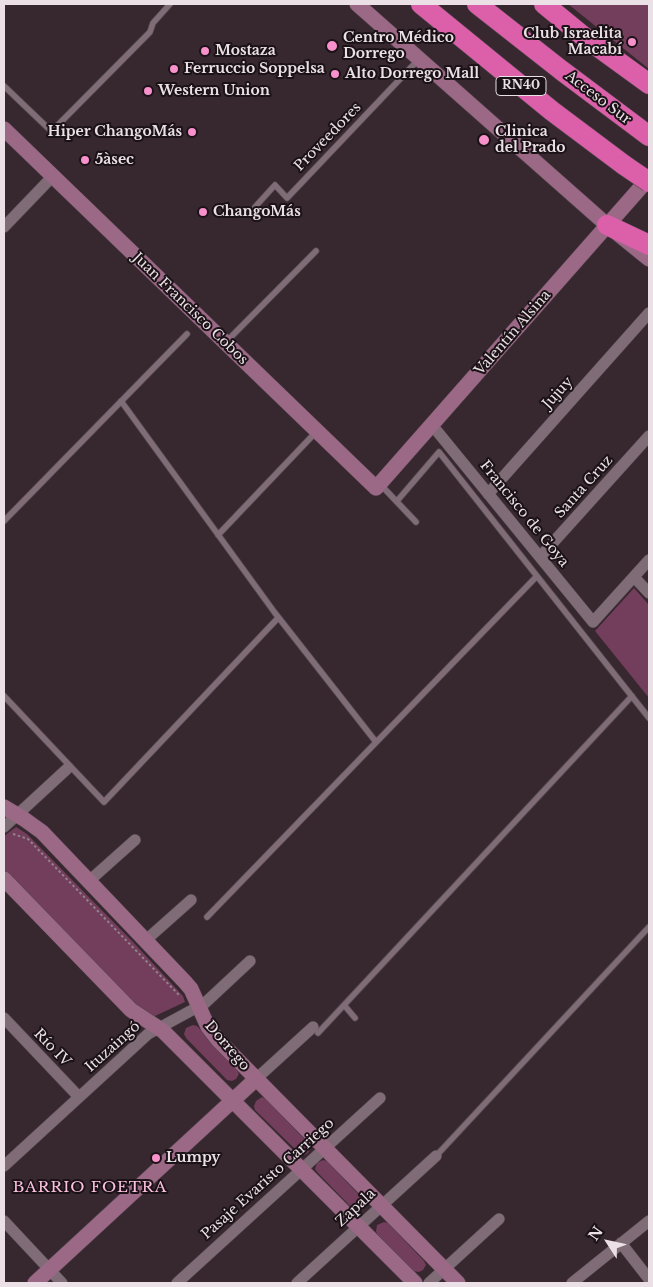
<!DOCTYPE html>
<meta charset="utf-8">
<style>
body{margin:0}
#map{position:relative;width:653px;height:1287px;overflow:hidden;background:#37272f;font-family:"Libre Baskerville",serif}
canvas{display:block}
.frame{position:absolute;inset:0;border:5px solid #ebe0e5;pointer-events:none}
.north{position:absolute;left:583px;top:1217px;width:50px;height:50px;-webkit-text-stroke:4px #1a1216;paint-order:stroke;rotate:305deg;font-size:14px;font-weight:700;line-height:20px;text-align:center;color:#ebe0e5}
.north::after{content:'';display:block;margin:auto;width:18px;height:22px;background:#ebe0e5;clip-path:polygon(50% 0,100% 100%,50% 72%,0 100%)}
</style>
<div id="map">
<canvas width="653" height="1287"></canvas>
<div class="frame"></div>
<div class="north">N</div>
</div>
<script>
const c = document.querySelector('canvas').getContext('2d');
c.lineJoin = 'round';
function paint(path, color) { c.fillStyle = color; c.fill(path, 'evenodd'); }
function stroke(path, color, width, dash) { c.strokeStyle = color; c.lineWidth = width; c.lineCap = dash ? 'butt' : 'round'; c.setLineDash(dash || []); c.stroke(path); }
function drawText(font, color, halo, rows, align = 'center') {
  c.font = font + ' "Libre Baskerville",serif'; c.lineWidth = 4; c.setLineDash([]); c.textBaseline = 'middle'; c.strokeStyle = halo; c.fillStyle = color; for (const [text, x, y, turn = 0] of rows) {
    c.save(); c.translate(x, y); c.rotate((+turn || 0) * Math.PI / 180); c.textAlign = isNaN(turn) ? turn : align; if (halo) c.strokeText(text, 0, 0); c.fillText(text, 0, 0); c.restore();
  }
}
paint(new Path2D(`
 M 568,4 L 649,4 L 649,69 Z
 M 634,588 L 649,605 L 649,698 L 595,631 Z
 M 16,827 L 27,834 L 133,942 L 183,996 L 185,1002 L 155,1016 L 151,1016 L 135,1004 L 4,870 L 4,836 Z
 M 193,1025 L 197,1026 L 237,1070 L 239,1074 L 236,1079 L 232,1081 L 227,1080 L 186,1038 L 184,1034 L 186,1028 Z
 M 262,1097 L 266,1099 L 309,1144 L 311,1147 L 308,1153 L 304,1155 L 299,1153 L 255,1110 L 254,1106 L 256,1101 Z
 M 323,1160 L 327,1161 L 362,1198 L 363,1201 L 361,1207 L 357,1209 L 351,1207 L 317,1172 L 315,1169 L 317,1163 Z
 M 384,1222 L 388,1223 L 424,1261 L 426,1265 L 423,1270 L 419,1272 L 413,1271 L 377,1234 L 376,1231 L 377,1225 Z`), '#733d5c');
const lane = new Path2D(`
 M 4,86 L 49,129 L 54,129 L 150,32 L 153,23 L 170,4
 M 255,207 L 275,185 L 287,198 L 419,59
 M 226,342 L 316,251
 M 121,401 L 275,613 L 376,742
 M 380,484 L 416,522
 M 397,501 L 439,452 L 649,718
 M 4,521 L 187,334
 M 218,535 L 316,432
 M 4,696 L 104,802 L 278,618
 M 207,917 L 537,576
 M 344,1005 L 355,1018
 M 318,1033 L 632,696
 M 436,1156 L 649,927`);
const street = new Path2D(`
 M 4,227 L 53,176
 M 432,425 L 593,622 L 649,560
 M 488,494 L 649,313
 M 540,557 L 649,436
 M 634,577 L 649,593
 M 4,827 L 68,768
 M 89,881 L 135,840
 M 146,940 L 191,900
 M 4,1018 L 79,1097
 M 256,1079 L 313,1027
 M 4,1166 L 148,1034 L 205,1003 L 250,961
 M 4,1221 L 62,1283
 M 621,1243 L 649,1279
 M 177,1283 L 380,1098
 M 297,1283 L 436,1156
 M 429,1283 L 499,1219
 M 572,1283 L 649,1221`);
const secondary = new Path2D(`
 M 357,4 L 607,225 L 649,259
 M 4,129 L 376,488 L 649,178
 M 4,807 L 24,819 L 42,832 L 185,982 L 191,989 L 208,1027 L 218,1040 L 458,1283
 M 4,879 L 131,1010 L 163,1031 L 415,1283
 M 35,1283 L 256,1079`);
const highway = new Path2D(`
 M 421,4 L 552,111 L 624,165
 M 477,4 L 561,70 L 649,136
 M 544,4 L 583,36 L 649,84
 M 607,225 L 649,245`);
stroke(lane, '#53464d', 7);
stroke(street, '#53464d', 12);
stroke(secondary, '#53464d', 16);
stroke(highway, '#53464d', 21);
stroke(new Path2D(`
 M 13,834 L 28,839 L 179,995`), '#91848a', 2, [2.5, 2.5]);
stroke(lane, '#7f6c76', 5.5);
stroke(street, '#7f6c76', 11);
stroke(secondary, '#9b6886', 15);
stroke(highway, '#dc5faa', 20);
const highwayBridge = new Path2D(`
 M 624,165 L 649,182`);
stroke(highwayBridge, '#53464d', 21, []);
stroke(highwayBridge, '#dc5faa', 20);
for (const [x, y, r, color] of [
 [632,42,5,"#f890cb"],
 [332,46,6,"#f890cb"],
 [205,51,5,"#f890cb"],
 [174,69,5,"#f890cb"],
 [335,74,5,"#f890cb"],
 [148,91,5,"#f890cb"],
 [192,132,5,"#f890cb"],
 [484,140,6,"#f890cb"],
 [85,160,5,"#f890cb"],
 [203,212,5,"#f890cb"],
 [156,1158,5,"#f890cb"]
]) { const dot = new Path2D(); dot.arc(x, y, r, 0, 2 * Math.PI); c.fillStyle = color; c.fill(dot); stroke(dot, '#1a1216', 2); }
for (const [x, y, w] of [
 [521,86,50]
]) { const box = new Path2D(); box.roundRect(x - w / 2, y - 9.5, w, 19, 4); c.fillStyle = '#1a1216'; c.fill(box); stroke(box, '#ebe0e5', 1); }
drawText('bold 12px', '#ebe0e5', null, [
 ["RN40",521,86]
]);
drawText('bold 14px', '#ebe0e5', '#1a1216', [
 ["Club Israelita",622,34,"right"],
 ["Macabí",622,50,"right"],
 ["Centro Médico",343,38],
 ["Dorrego",343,54],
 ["Mostaza",215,51],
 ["Ferruccio Soppelsa",184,69],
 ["Alto Dorrego Mall",345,74],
 ["Western Union",158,91],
 ["Hiper ChangoMás",182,132,"right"],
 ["Clinica",495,132],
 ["del Prado",495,148],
 ["5àsec",95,160],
 ["ChangoMás",213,212],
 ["Lumpy",166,1158]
], 'left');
drawText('14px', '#ebe0e5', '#1a1216', [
 ["Acceso Sur",598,98,37],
 ["Proveedores",328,137,-46],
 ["Juan Francisco Cobos",190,309,44],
 ["Valentín Alsina",513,333,-49],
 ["Jujuy",558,393,-48],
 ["Santa Cruz",584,487,-48],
 ["Francisco de Goya",524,514,51],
 ["Dorrego",227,1046,49],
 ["Ituzaingó",113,1047,-42],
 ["Río IV",52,1048,46],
 ["Pasaje Evaristo Carriego",268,1179,-42],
 ["Zapala",356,1208,-43]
]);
c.letterSpacing = '1px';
drawText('15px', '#fdc1e0', '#1a1216', [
 ["BARRIO FOETRA",90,1188]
]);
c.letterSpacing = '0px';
</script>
